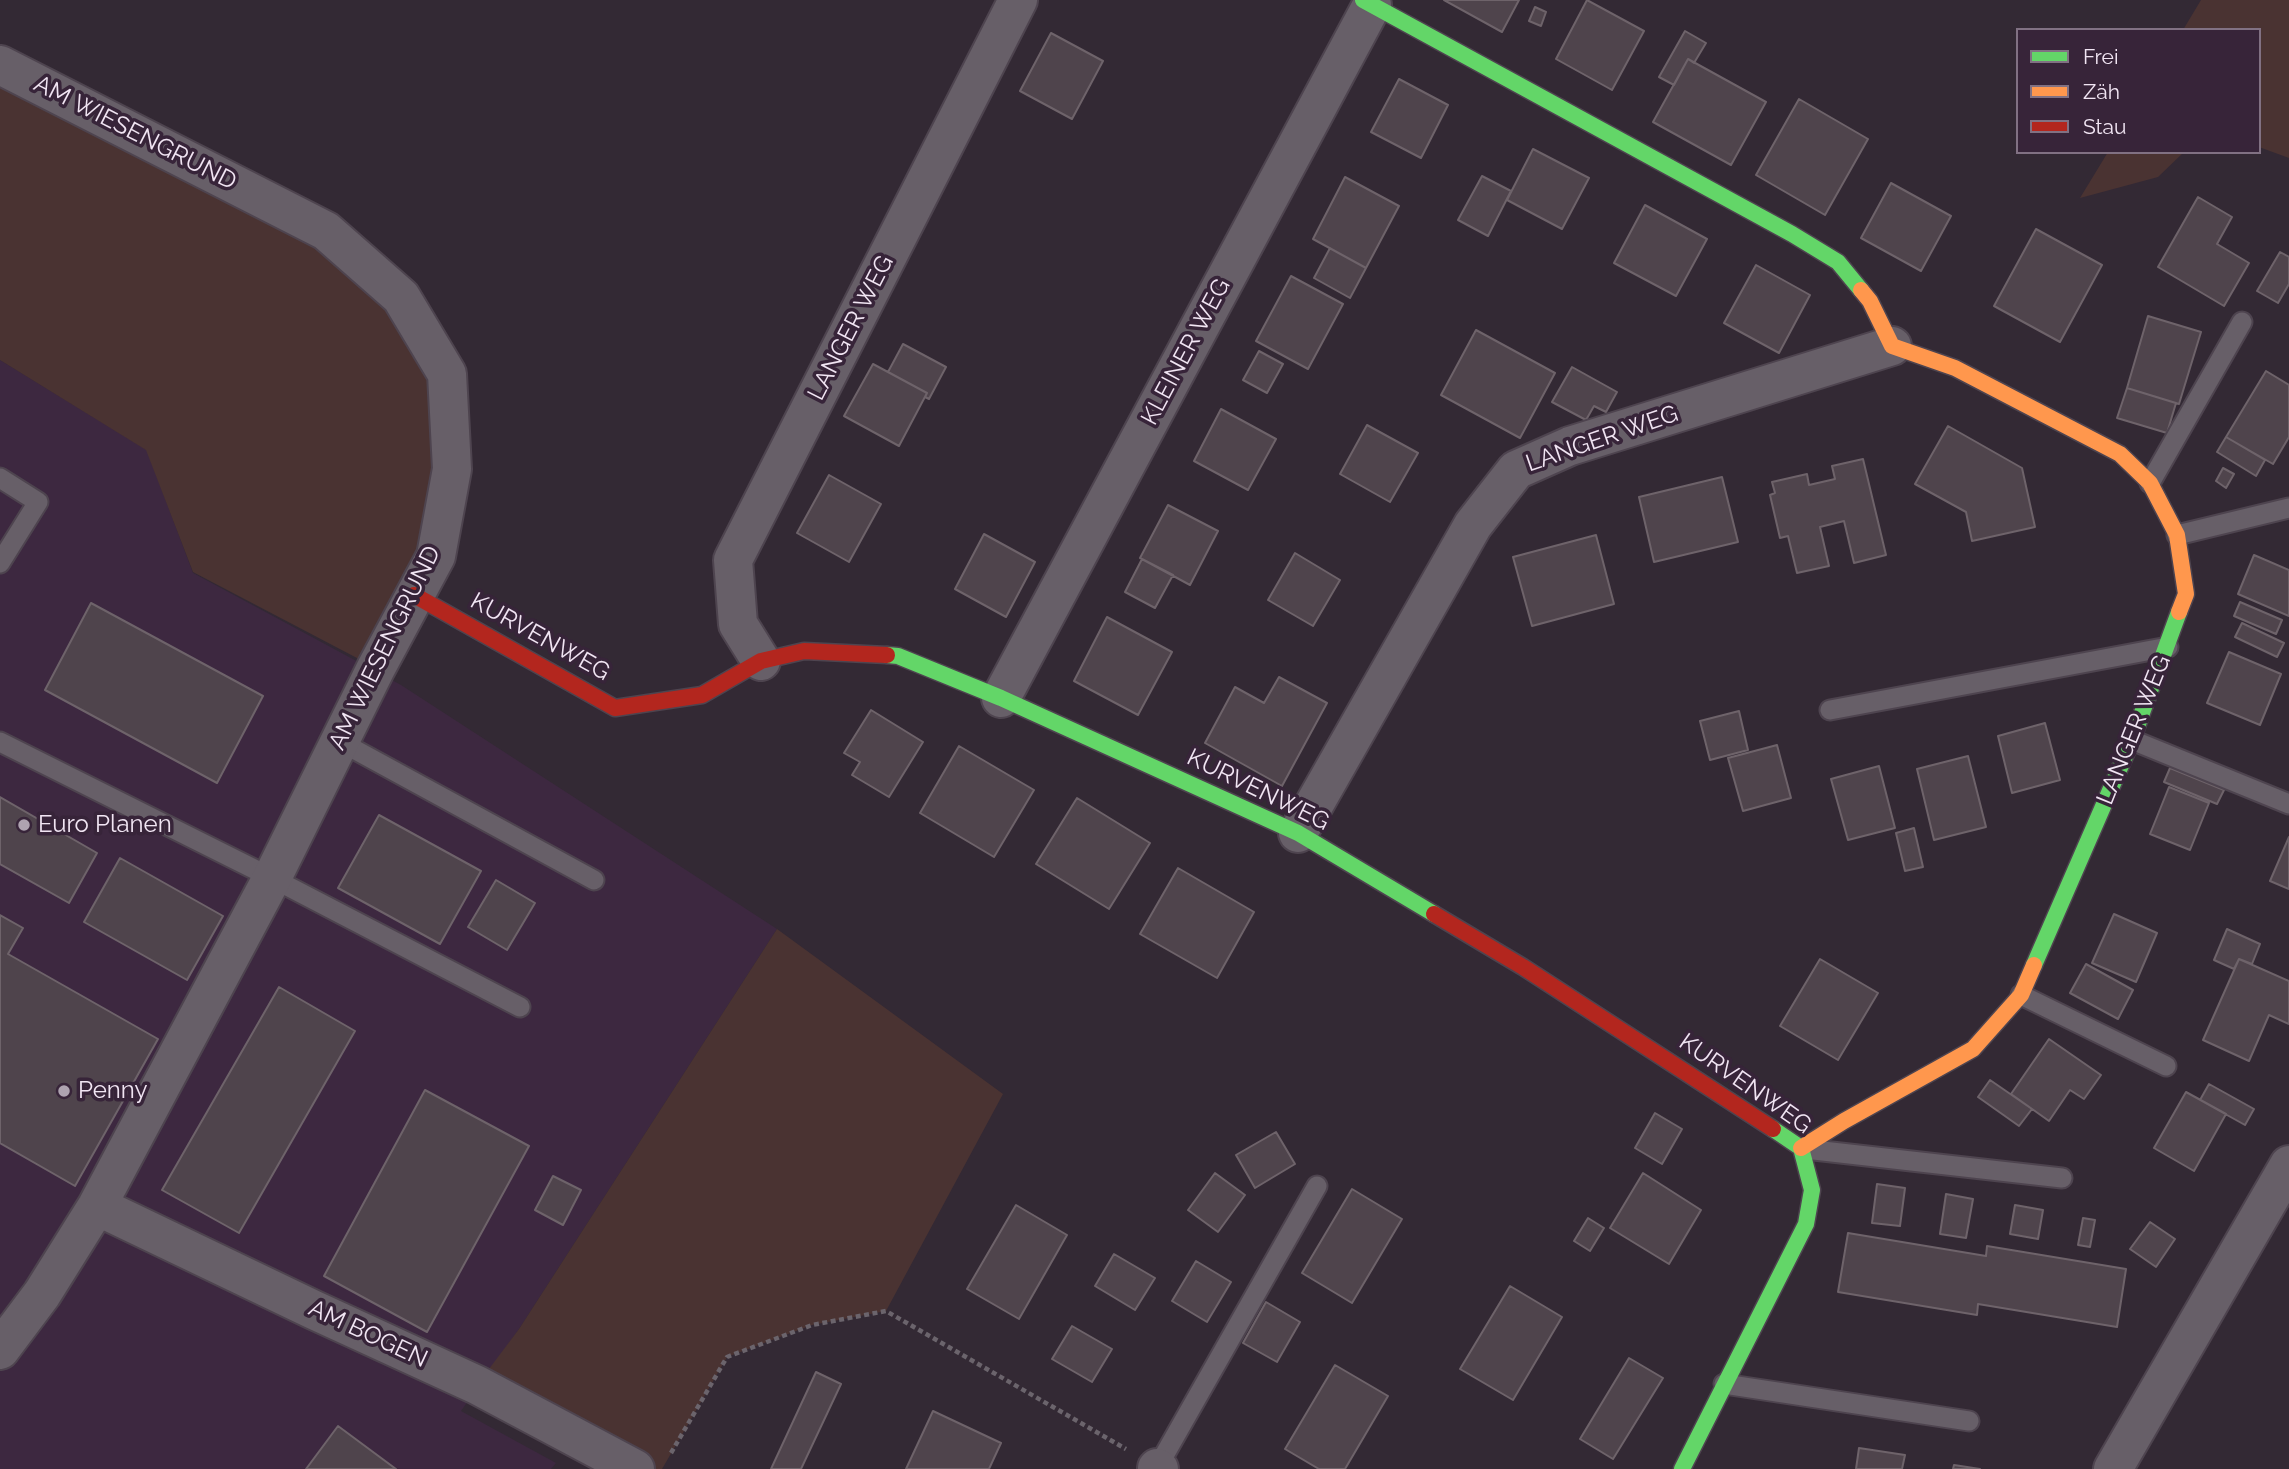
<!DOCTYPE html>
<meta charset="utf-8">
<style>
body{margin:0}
#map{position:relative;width:2289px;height:1469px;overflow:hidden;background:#332934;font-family:Raleway,sans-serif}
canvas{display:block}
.legend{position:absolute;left:2016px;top:28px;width:245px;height:126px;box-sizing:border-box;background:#372439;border:2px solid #817183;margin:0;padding:9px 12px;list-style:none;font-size:21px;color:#f1e5f3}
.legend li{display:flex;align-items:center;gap:14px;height:35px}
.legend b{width:35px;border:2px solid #817183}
</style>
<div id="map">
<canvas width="2289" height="1469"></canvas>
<ul class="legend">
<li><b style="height:9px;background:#63d668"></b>Frei</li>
<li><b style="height:9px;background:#ff974d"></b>Zäh</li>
<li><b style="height:9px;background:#b3261e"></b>Stau</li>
</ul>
</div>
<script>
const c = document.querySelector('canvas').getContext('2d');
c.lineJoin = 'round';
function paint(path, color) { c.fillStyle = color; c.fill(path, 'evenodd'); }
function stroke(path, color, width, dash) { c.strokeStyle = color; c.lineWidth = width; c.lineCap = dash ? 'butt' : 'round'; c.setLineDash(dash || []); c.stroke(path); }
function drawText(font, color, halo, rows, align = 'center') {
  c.font = font + ' Raleway,sans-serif'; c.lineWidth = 7; c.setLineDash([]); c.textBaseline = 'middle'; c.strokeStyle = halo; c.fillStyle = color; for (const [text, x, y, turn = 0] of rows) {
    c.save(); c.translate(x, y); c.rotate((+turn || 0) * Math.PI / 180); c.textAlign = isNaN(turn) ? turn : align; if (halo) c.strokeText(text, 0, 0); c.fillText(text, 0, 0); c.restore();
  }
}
paint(new Path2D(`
 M 0,360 L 147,450 L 193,573 L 401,685 L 777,929 L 519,1329 L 461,1411 L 556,1463 L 551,1469 L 0,1469 Z`), '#3d2840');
paint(new Path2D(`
 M 2201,0 L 2289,0 L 2289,158 L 2259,147 L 2259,30 L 2183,30 Z
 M 0,65 L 326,231 L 447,374 L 452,469 L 376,668 L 193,572 L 146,450 L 0,360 Z
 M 2108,152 L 2184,152 L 2158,177 L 2080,198 Z
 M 777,929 L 1003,1094 L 886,1311 L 812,1325 L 727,1357 L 662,1469 L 635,1469 L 477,1385 L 519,1329 Z`), '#4a3332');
const building = new Path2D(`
 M 1444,0 L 1519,0 L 1502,32 Z
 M 1587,0 L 1644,31 L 1612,90 L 1556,59 Z
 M 1535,7 L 1546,12 L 1541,26 L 1529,21 Z
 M 1685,31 L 1706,43 L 1694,63 L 1688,59 L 1674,85 L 1659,77 Z
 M 1051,33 L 1103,61 L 1072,119 L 1020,91 Z
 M 1688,59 L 1766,102 L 1731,165 L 1653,122 Z
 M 1399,79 L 1448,105 L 1421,158 L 1371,132 Z
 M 1799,99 L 1868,139 L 1825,215 L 1756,175 Z
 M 1533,149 L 1589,178 L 1562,229 L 1507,200 Z
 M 1482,176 L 1511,191 L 1488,236 L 1458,220 Z
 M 1345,177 L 1399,206 L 1366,268 L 1313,239 Z
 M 1891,183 L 1951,216 L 1921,271 L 1861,238 Z
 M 2198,197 L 2232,217 L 2217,244 L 2249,263 L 2224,306 L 2158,267 Z
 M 1645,205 L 1707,239 L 1676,296 L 1614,263 Z
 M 2036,229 L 2102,265 L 2060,342 L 1994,306 Z
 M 1330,248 L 1366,268 L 1350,298 L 1314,278 Z
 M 2280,252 L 2289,257 L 2289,284 L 2278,303 L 2257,291 Z
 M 1756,265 L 1810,295 L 1779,353 L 1724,323 Z
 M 1291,276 L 1343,304 L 1308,369 L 1256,341 Z
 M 2148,316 L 2201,332 L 2179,404 L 2127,388 Z
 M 1476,330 L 1555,373 L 1520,438 L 1441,395 Z
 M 903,344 L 946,367 L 929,399 L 925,397 L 927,393 L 888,372 Z
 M 1259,351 L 1283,364 L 1267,393 L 1243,380 Z
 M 873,364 L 927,393 L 899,446 L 844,416 Z
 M 1572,367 L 1617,392 L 1606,412 L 1594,406 L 1586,420 L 1552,402 Z
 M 2266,371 L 2289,385 L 2289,437 L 2273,464 L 2226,437 Z
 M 2127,388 L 2176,403 L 2167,433 L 2117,418 Z
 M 1221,409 L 1276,439 L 1248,490 L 1194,461 Z
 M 1367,425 L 1418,453 L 1390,502 L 1340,474 Z
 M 1948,426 L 2022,468 L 2035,527 L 1972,541 L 1966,512 L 1915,484 Z
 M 2226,437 L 2265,460 L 2256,476 L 2217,452 Z
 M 1863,459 L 1886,555 L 1854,563 L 1844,521 L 1820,527 L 1829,566 L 1797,573 L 1788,536 L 1780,538 L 1770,495 L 1775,493 L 1772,482 L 1807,474 L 1809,485 L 1835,479 L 1832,466 Z
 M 2223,468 L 2234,474 L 2226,488 L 2216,481 Z
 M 829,475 L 881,504 L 849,562 L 797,533 Z
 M 1722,477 L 1738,542 L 1654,562 L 1639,497 Z
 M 1168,505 L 1218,531 L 1190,585 L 1140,558 Z
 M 984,534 L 1035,562 L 1006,617 L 955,589 Z
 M 1596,535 L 1614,604 L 1532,626 L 1513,557 Z
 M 1295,553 L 1340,580 L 1313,626 L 1268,600 Z
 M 2254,555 L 2289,570 L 2289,616 L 2238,594 Z
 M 1142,559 L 1173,575 L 1155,608 L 1125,592 Z
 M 2240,602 L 2282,620 L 2276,634 L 2234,616 Z
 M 91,603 L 263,696 L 217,783 L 45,690 Z
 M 1107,617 L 1172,652 L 1138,715 L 1074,681 Z
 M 2242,623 L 2284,643 L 2277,657 L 2235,637 Z
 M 2229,652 L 2281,674 L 2260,725 L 2207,703 Z
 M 1279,677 L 1327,703 L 1282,786 L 1205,743 L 1235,687 L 1264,703 Z
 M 871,710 L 923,742 L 889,797 L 852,775 L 860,762 L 844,753 Z
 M 1739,711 L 1748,750 L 1710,760 L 1700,721 Z
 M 2045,723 L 2060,780 L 2012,793 L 1998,736 Z
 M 1777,745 L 1791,798 L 1743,811 L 1728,758 Z
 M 959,746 L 1034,790 L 994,857 L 920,813 Z
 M 1968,756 L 1986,827 L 1934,840 L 1917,769 Z
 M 1879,766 L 1895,828 L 1848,840 L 1831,779 Z
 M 2170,768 L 2224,790 L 2217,804 L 2164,782 Z
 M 2169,787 L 2209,803 L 2190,850 L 2150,834 Z
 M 0,797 L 97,853 L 69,903 L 0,864 Z
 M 1077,798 L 1150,843 L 1109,909 L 1036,864 Z
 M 379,815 L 481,871 L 440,944 L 338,888 Z
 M 1914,828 L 1923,867 L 1905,871 L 1896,833 Z
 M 2289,837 L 2289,889 L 2270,881 Z
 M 120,858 L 223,916 L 187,980 L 84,922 Z
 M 1178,868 L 1254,912 L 1217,978 L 1140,934 Z
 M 496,880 L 535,903 L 507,950 L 468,927 Z
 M 2114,914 L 2157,933 L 2136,982 L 2092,963 Z
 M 0,915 L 23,928 L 8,954 L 158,1039 L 75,1186 L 0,1143 Z
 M 2227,929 L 2260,944 L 2252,964 L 2239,959 L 2234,969 L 2214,960 Z
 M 1820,959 L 1878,993 L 1838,1060 L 1780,1026 Z
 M 2239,959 L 2289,981 L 2289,1024 L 2269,1015 L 2249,1061 L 2203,1040 Z
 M 2086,964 L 2133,990 L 2118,1019 L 2070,993 Z
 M 279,987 L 355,1031 L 239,1233 L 162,1190 Z
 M 2049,1039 L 2101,1075 L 2084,1099 L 2070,1090 L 2049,1121 L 2011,1094 Z
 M 1990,1080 L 2032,1109 L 2019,1126 L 1978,1097 Z
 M 2209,1084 L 2254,1109 L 2245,1125 L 2200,1100 Z
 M 425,1090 L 529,1146 L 427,1332 L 324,1276 Z
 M 2186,1092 L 2226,1114 L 2194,1171 L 2154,1148 Z
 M 1655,1113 L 1682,1129 L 1662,1164 L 1635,1148 Z
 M 1276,1132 L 1295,1164 L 1255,1188 L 1236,1155 Z
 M 1215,1173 L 1245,1195 L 1218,1232 L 1188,1210 Z
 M 1643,1173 L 1701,1210 L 1669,1264 L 1610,1228 Z
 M 553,1176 L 581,1190 L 563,1225 L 535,1210 Z
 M 1877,1184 L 1905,1188 L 1900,1226 L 1872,1223 Z
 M 1352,1189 L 1402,1219 L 1352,1303 L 1302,1273 Z
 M 1946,1194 L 1973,1199 L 1966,1238 L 1940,1234 Z
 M 1016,1205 L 1067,1235 L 1019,1319 L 967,1289 Z
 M 2015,1205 L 2043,1210 L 2038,1239 L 2010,1234 Z
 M 1588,1218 L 1604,1228 L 1590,1251 L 1574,1241 Z
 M 2083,1218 L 2095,1220 L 2090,1247 L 2078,1245 Z
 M 2150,1222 L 2175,1239 L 2156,1267 L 2130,1249 Z
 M 1848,1233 L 1986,1256 L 1987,1246 L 2126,1269 L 2117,1327 L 1978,1304 L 1977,1315 L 1838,1292 Z
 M 1114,1254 L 1155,1278 L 1135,1310 L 1095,1286 Z
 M 1196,1261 L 1231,1282 L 1207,1322 L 1172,1301 Z
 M 1510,1286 L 1562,1317 L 1513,1400 L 1460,1369 Z
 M 1266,1302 L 1300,1322 L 1277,1362 L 1243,1343 Z
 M 1072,1326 L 1112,1349 L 1092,1382 L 1052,1359 Z
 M 1629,1358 L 1663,1378 L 1613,1459 L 1580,1439 Z
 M 1335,1365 L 1388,1396 L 1345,1469 L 1319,1469 L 1285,1449 Z
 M 816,1372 L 841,1384 L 801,1469 L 771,1469 Z
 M 933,1411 L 1001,1443 L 989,1469 L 906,1469 Z
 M 338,1426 L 396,1469 L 306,1469 Z
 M 1859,1448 L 1905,1455 L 1902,1469 L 1856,1469 Z
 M 1954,1465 L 1980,1469 L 1953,1469 Z`);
paint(building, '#4f444c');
stroke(building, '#6e636a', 2);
const lane = new Path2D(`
 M 0,478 L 38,502 L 0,563
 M 2150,483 L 2242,322
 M 2177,535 L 2289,508
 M 1830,710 L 2168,647
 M 2132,740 L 2289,804
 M 339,741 L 594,880
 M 0,742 L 272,878 L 520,1007
 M 2021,995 L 2166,1066
 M 1805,1149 L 2062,1178
 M 1724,1384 L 1969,1421
 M 1157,1468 L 1317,1186`);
const street = new Path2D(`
 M 0,65 L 326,231 L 401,297 L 447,374 L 452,469 L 436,556 L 376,668 L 272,878 L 97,1206 L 42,1294 L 0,1350
 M 761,661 L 738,624 L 733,560 L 1018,0
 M 1001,698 L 1372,5
 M 1298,833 L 1473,525 L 1516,470 L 1570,446 L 1892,346
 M 97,1206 L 314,1310 L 477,1385 L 635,1469
 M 1157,1468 L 1159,1469
 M 2113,1469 L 2289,1165`);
const fast = new Path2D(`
 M 1363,0 L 1792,234 L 1838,262 L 1861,290
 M 887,655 L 898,656 L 1001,698 L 1298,833 L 1434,914
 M 2034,965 L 2132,740 L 2179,612
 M 1682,1469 L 1806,1224 L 1812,1190 L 1801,1148 L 1773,1129`);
const slow = new Path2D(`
 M 1861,290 L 1870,301 L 1892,346 L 1955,368 L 2120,454 L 2150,483 L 2177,535 L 2186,594 L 2179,612
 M 1801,1148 L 1844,1121 L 1973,1049 L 2021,995 L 2034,965`);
const jam = new Path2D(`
 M 414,595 L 615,708 L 702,695 L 761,661 L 804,651 L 887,655
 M 1434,914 L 1523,967 L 1773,1129`);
stroke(lane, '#4e444f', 23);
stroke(street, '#4e444f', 42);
stroke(fast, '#4e444f', 19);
stroke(slow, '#4e444f', 19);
stroke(jam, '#4e444f', 19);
stroke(new Path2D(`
 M 671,1453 L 727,1357 L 812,1325 L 886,1311 L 1126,1449`), '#6b646c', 4.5, [5, 3.5]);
stroke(lane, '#675f68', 19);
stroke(street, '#675f68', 38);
stroke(fast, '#63d668', 16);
stroke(slow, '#ff974d', 16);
stroke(jam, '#b3261e', 16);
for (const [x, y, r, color] of [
 [24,825,7,"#aea3b0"],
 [64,1091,7,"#aea3b0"]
]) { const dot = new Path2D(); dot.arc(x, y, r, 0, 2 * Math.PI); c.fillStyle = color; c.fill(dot); stroke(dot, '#372439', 2.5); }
drawText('24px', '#f1e5f3', '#372439', [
 ["AM WIESENGRUND",135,133,27],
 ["LANGER WEG",851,328,-63],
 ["KLEINER WEG",1186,352,-62],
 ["LANGER WEG",1602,439,-19],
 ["KURVENWEG",540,637,29],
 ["AM WIESENGRUND",385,648,-64],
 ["LANGER WEG",2134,730,-68],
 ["KURVENWEG",1258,790,26],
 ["KURVENWEG",1745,1084,35],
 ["AM BOGEN",368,1334,25]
]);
drawText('24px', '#f1e5f3', '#372439', [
 ["Euro Planen",38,825],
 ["Penny",78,1091]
], 'left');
</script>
